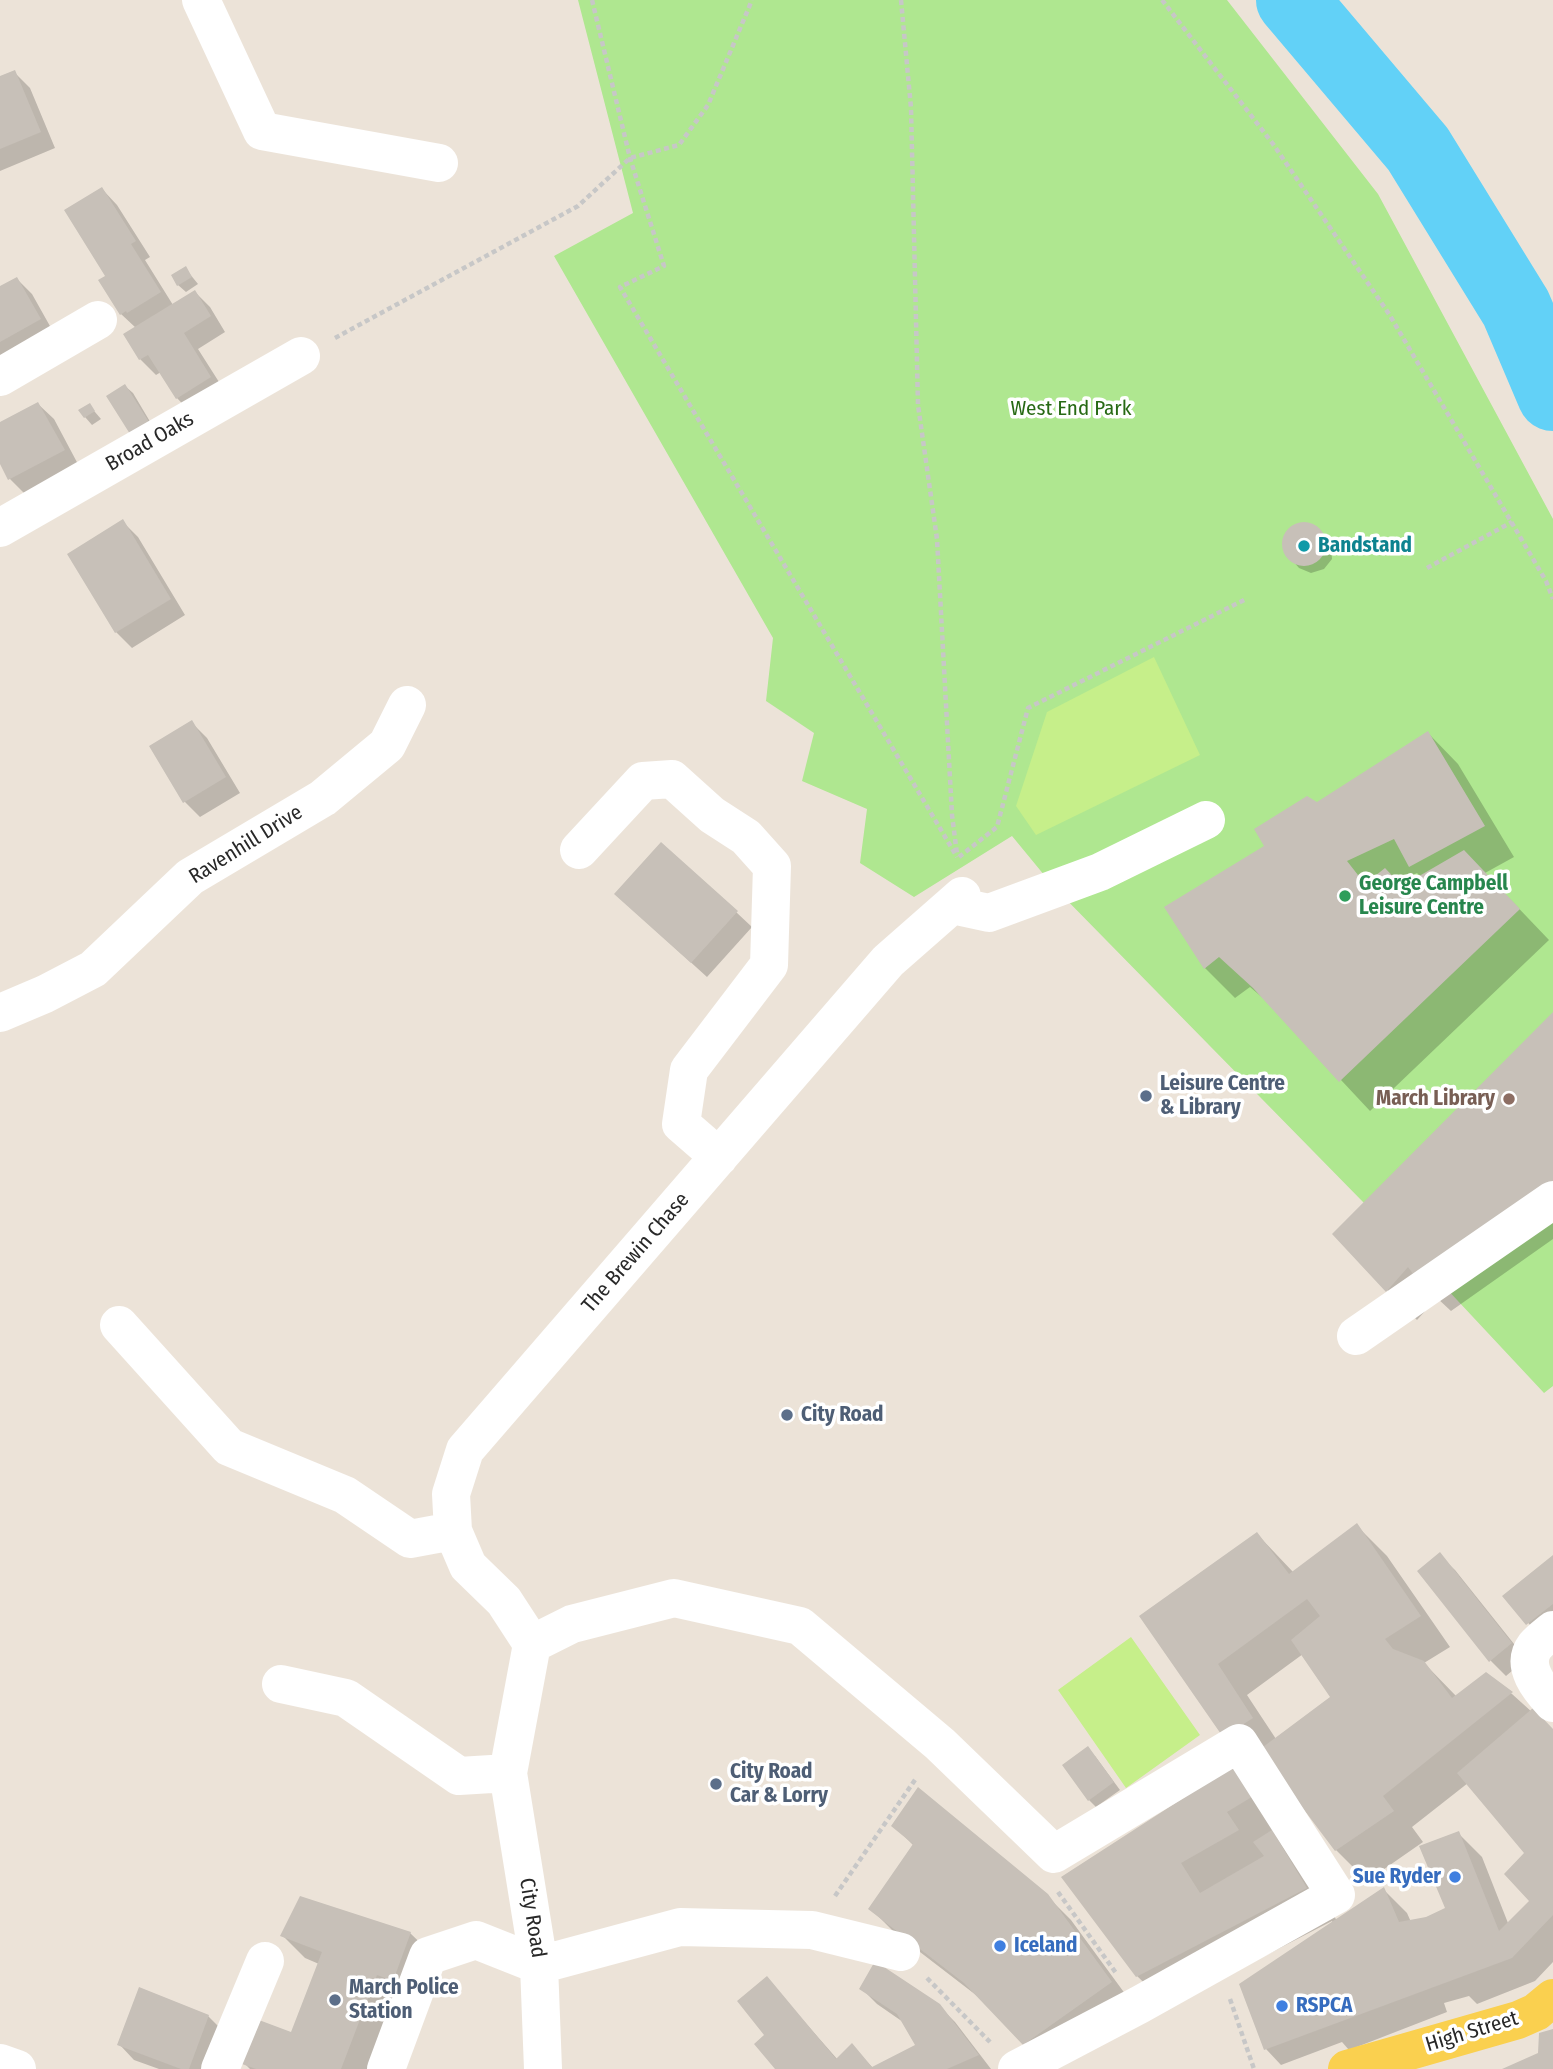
<!DOCTYPE html>
<style>
body{margin:0}
canvas{display:block;background:#ece3d8}
</style>
<canvas width="1553" height="2069"></canvas>
<script>
const c = document.querySelector('canvas').getContext('2d');
c.lineJoin = 'round';
function paint(path, color) { c.fillStyle = color; c.fill(path, 'evenodd'); }
function stroke(path, color, width, dash) { c.strokeStyle = color; c.lineWidth = width; c.lineCap = dash ? 'butt' : 'round'; c.setLineDash(dash || []); c.stroke(path); }
function drawText(font, color, halo, rows, align = 'center') {
  c.font = font + ' "Fira Sans Condensed",sans-serif'; c.lineWidth = 7; c.setLineDash([]); c.textBaseline = 'middle'; c.strokeStyle = halo; c.fillStyle = color; for (const [text, x, y, turn = 0] of rows) {
    c.save(); c.translate(x, y); c.rotate((+turn || 0) * Math.PI / 180); c.textAlign = isNaN(turn) ? turn : align; if (halo) c.strokeText(text, 0, 0); c.fillText(text, 0, 0); c.restore();
  }
}
paint(new Path2D(`
 M 578,0 L 1227,0 L 1378,194 L 1553,519 L 1553,1386 L 1544,1393 L 1415,1255 L 1054,887 L 1012,836 L 914,897 L 860,863 L 867,809 L 802,781 L 814,733 L 766,701 L 773,638 L 554,256 L 633,213 Z`), '#afe790');
paint(new Path2D(`
 M 1154,657 L 1200,755 L 1036,835 L 1016,806 L 1047,712 Z
 M 1131,1637 L 1200,1735 L 1126,1788 L 1058,1690 Z`), '#c6ef8a');
paint(new Path2D(`
 M 14,72 L 30,88 L 55,148 L 0,171 L 0,78 Z
 M 102,189 L 117,205 L 150,257 L 145,260 L 173,305 L 195,292 L 210,307 L 225,332 L 198,349 L 226,393 L 192,414 L 177,398 L 161,372 L 156,375 L 140,359 L 125,335 L 136,328 L 121,314 L 107,277 Z
 M 185,268 L 198,284 L 186,292 L 178,285 Z
 M 17,279 L 32,294 L 55,335 L 0,360 L 0,289 Z
 M 125,386 L 133,393 L 155,430 L 139,440 Z
 M 38,404 L 54,419 L 79,466 L 25,494 L 10,479 L 0,460 L 0,424 Z
 M 89,405 L 101,419 L 92,425 L 85,417 Z
 M 123,522 L 138,537 L 185,615 L 132,648 L 116,632 Z
 M 1308,525 L 1314,527 L 1331,545 L 1332,559 L 1324,569 L 1311,573 L 1299,568 L 1287,554 L 1285,548 L 1287,536 L 1295,527 Z
 M 191,722 L 207,738 L 240,793 L 200,817 L 185,802 Z
 M 1428,733 L 1458,764 L 1514,857 L 1485,873 L 1549,940 L 1370,1111 L 1270,1004 L 1250,987 L 1235,998 L 1205,968 L 1266,847 L 1317,804 ZM 1417,873 L 1421,877 L 1402,888 L 1397,882 Z
 M 632,909 L 736,912 L 752,927 L 707,977 Z
 M 1553,1014 L 1553,1239 L 1451,1311 L 1437,1298 L 1417,1320 L 1387,1290 Z
 M 1357,1526 L 1387,1556 L 1450,1647 L 1424,1663 L 1457,1697 L 1486,1674 L 1512,1694 L 1553,1731 L 1553,1962 L 1535,1981 L 1477,2004 L 1469,1996 L 1444,2003 L 1447,2012 L 1349,2050 L 1342,2042 L 1281,2065 L 1266,2049 L 1333,1923 L 1332,1921 L 1168,2006 L 1137,1976 L 1064,1877 L 1235,1766 L 1302,1862 L 1337,1921 L 1384,1890 L 1407,1913 L 1411,1922 L 1427,1919 L 1447,1909 L 1459,1834 L 1482,1857 L 1508,1923 L 1531,1901 L 1527,1853 L 1468,1783 L 1412,1827 L 1423,1842 L 1367,1881 L 1336,1850 L 1267,1758 L 1141,1616 L 1257,1534 L 1294,1573 ZM 1303,1654 L 1332,1697 L 1276,1739 L 1247,1695 Z
 M 1439,1555 L 1455,1570 L 1526,1659 L 1506,1676 L 1491,1661 Z
 M 1553,1558 L 1553,1631 L 1543,1640 L 1505,1596 Z
 M 1095,1756 L 1120,1790 L 1096,1807 L 1089,1800 Z
 M 893,1825 L 1047,1896 L 1071,1920 L 1134,2006 L 1048,2067 L 985,2002 L 894,1932 L 871,1909 L 914,1846 Z
 M 410,1933 L 434,1956 L 373,2069 L 250,2069 L 244,2063 L 292,2035 L 319,1964 L 305,1958 L 282,1935 Z
 M 767,1979 L 838,2060 L 852,2046 L 873,2068 L 917,2046 L 903,2022 L 877,2004 L 861,1988 L 939,2006 L 955,2022 L 991,2069 L 777,2069 L 767,2035 Z
 M 208,2016 L 224,2032 L 210,2069 L 159,2069 L 134,2060 L 119,2044 Z`), '#0003');
stroke(new Path2D(`
 M 1292,0 L 1418,149 L 1516,308 L 1553,395`), '#62d1f7', 72);
paint(new Path2D(`
 M 15,70 L 41,132 L 0,149 L 0,76 Z
 M 102,187 L 136,241 L 131,244 L 161,292 L 127,313 L 126,311 L 120,315 L 98,280 L 105,276 L 64,210 Z
 M 186,266 L 192,277 L 177,286 L 171,275 Z
 M 17,277 L 41,319 L 0,342 L 0,286 Z
 M 195,290 L 211,316 L 184,333 L 211,377 L 176,399 L 148,355 L 139,360 L 123,334 Z
 M 125,384 L 149,422 L 130,434 L 106,396 Z
 M 38,402 L 65,450 L 8,480 L 0,464 L 0,422 Z
 M 90,403 L 95,411 L 84,418 L 78,410 Z
 M 123,519 L 171,599 L 115,633 L 67,554 Z
 M1282 544a22 22 0 1 1 44 0a22 22 0 1 1-44 0Z
 M 192,720 L 226,777 L 183,803 L 149,746 Z
 M 1428,731 L 1485,826 L 1409,867 L 1394,839 L 1347,861 L 1365,884 L 1385,868 L 1402,886 L 1464,850 L 1520,909 L 1339,1082 L 1253,988 L 1219,957 L 1204,969 L 1164,907 L 1264,846 L 1254,829 L 1307,796 L 1317,802 Z
 M 661,842 L 738,911 L 691,963 L 614,894 Z
 M 1553,1012 L 1553,1187 L 1419,1282 L 1408,1267 L 1386,1292 L 1332,1234 Z
 M 1357,1523 L 1421,1616 L 1385,1639 L 1393,1649 L 1424,1661 L 1452,1698 L 1486,1672 L 1513,1692 L 1383,1796 L 1394,1811 L 1335,1851 L 1259,1750 L 1330,1697 L 1291,1640 L 1320,1616 L 1307,1599 L 1218,1664 L 1253,1718 L 1223,1737 L 1139,1616 L 1257,1532 L 1289,1574 Z
 M 1440,1552 L 1512,1643 L 1489,1662 L 1417,1571 Z
 M 1553,1555 L 1553,1604 L 1526,1625 L 1502,1596 Z
 M 1533,1708 L 1553,1729 L 1553,1915 L 1512,1958 L 1264,2050 L 1239,1984 L 1384,1887 L 1399,1922 L 1426,1917 L 1445,1908 L 1419,1846 L 1459,1831 L 1499,1931 L 1529,1901 L 1504,1874 L 1524,1853 L 1457,1773 Z
 M 1088,1746 L 1114,1782 L 1088,1801 L 1062,1765 Z
 M 1236,1764 L 1255,1795 L 1227,1812 L 1239,1830 L 1181,1863 L 1200,1893 L 1264,1856 L 1253,1842 L 1272,1830 L 1307,1888 L 1136,1977 L 1061,1877 Z
 M 918,1787 L 1048,1894 L 1112,1982 L 1023,2045 L 964,1983 L 868,1909 L 913,1844 L 891,1826 Z
 M 300,1896 L 411,1932 L 393,1981 L 377,1975 L 341,2069 L 256,2069 L 242,2064 L 259,2020 L 291,2032 L 322,1952 L 280,1936 Z
 M 875,1961 L 940,2004 L 979,2055 L 947,2069 L 775,2069 L 754,2044 L 764,2035 L 737,2001 L 767,1976 L 836,2059 L 852,2043 L 872,2067 L 915,2045 L 897,2014 L 859,1989 Z
 M 139,1987 L 209,2015 L 189,2069 L 181,2069 L 117,2045 Z
 M 1553,2029 L 1553,2069 L 1502,2069 L 1538,2053 L 1539,2033 Z`), '#c7c0b8');
stroke(new Path2D(`
 M 592,0 L 630,158 L 664,266 L 620,287 L 957,857
 M 901,0 L 911,108 L 918,405 L 937,539 L 952,815 L 957,854
 M 1162,0 L 1273,144 L 1389,314 L 1546,581 L 1553,599
 M 335,338 L 578,206 L 630,158 L 679,145 L 708,105 L 752,0
 M 1427,568 L 1512,522
 M 959,857 L 997,827 L 1028,708 L 1246,599
 M 1058,1892 L 1116,1973
 M 835,1896 L 917,1777
 M 927,1978 L 990,2042
 M 1230,1999 L 1254,2069`), '#c7c7c7', 4.5, [5, 3.5]);
stroke(new Path2D(`
 M 201,0 L 262,131 L 439,163
 M 0,377 L 98,320
 M 0,528 L 301,356
 M 579,850 L 643,781 L 672,779 L 712,815 L 746,837 L 772,866 L 769,965 L 689,1070 L 681,1124 L 719,1157
 M 952,905 L 989,913 L 1100,872 L 1206,820
 M 0,1013 L 45,994 L 93,969 L 190,877 L 323,798 L 387,745 L 407,705
 M 119,1325 L 229,1447 L 345,1495 L 410,1539 L 453,1531
 M 1356,1336 L 1553,1200
 M 1553,1630 C 1547,1635 1540,1640 1535,1646 C 1520,1666 1540,1689 1553,1703
 M 532,1644 L 572,1624 L 674,1598 L 800,1626 L 940,1744 L 1054,1854 L 1239,1743 L 1336,1895 L 1139,2005 L 1017,2069
 M 532,1644 L 504,1601 L 468,1566 L 453,1531 L 451,1494 L 465,1450 L 888,961 L 962,896
 M 532,1644 L 508,1773 L 539,1965 L 543,2069
 M 281,1684 L 346,1698 L 459,1776 L 508,1773
 M 0,2063 L 17,2069
 M 220,2069 L 265,1961
 M 386,2069 L 428,1956 L 476,1940 L 539,1965 L 680,1927 L 812,1930 L 901,1952`), '#fff', 38);
stroke(new Path2D(`
 M 1347,2069 L 1518,2020 L 1536,2012 L 1553,1998`), '#fad04f', 38);
for (const [x, y, r, color] of [
 [1304,546,7,"#0f9aa8"],
 [1345,896,7,"#2e9e5b"],
 [1146,1096,7,"#5c6f8a"],
 [1509,1099,7,"#8d6e63"],
 [787,1415,7,"#5c6f8a"],
 [716,1784,7,"#5c6f8a"],
 [1455,1877,7,"#3f7fe0"],
 [1000,1946,7,"#3f7fe0"],
 [335,2000,7,"#5c6f8a"],
 [1282,2006,7,"#3f7fe0"]
]) { const dot = new Path2D(); dot.arc(x, y, r, 0, 2 * Math.PI); c.fillStyle = color; c.fill(dot); stroke(dot, '#fff', 2.5); }
drawText('21px', '#276914', '#fff', [
 ["West End Park",1071,409]
]);
drawText('21px', '#282828', '#fff', [
 ["Broad Oaks",150,442,-30],
 ["Ravenhill Drive",246,845,-32],
 ["The Brewin Chase",636,1253,-49],
 ["City Road",532,1918,81],
 ["High Street",1472,2032,-17]
]);
drawText('bold 21px', '#0d838f', '#fff', [
 ["Bandstand",1318,546]
], 'left');
drawText('bold 21px', '#27864d', '#fff', [
 ["George Campbell",1359,884],
 ["Leisure Centre",1359,908]
], 'left');
drawText('bold 21px', '#4e5e75', '#fff', [
 ["Leisure Centre",1160,1084],
 ["& Library",1160,1108],
 ["City Road",801,1415],
 ["City Road",730,1772],
 ["Car & Lorry",730,1796],
 ["March Police",349,1988],
 ["Station",349,2012]
], 'left');
drawText('bold 21px', '#785e54', '#fff', [
 ["March Library",1495,1099]
], 'right');
drawText('bold 21px', '#366cbe', '#fff', [
 ["Sue Ryder",1441,1877,"right"],
 ["Iceland",1014,1946],
 ["RSPCA",1296,2006]
], 'left');
</script>
